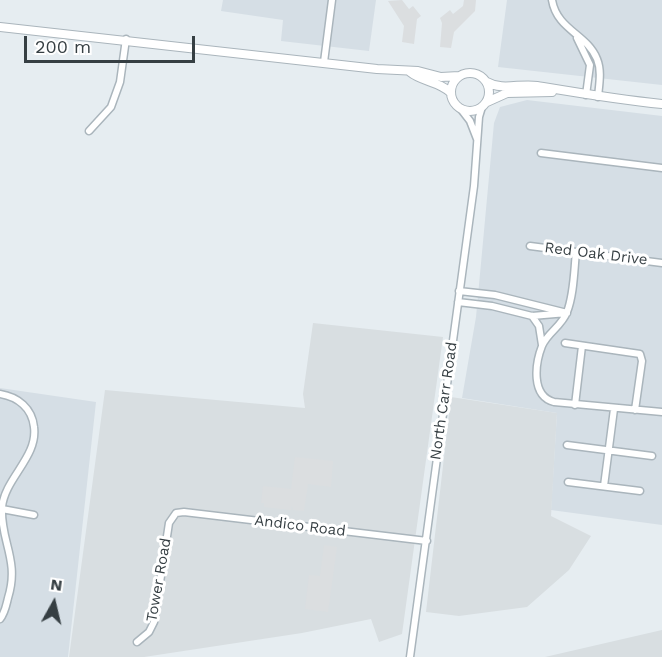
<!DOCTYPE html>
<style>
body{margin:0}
#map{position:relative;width:662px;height:657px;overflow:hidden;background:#e6edf1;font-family:"Work Sans",sans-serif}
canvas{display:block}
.north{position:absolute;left:24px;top:573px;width:60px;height:60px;-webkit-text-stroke:4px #fff;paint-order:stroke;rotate:8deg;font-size:16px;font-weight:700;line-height:24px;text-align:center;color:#363f43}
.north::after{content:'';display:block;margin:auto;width:21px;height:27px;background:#363f43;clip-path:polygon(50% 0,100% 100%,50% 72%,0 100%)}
.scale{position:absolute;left:24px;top:36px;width:171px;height:27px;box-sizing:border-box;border:3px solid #363f43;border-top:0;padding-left:8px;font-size:18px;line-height:21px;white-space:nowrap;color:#363f43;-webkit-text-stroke:4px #fff;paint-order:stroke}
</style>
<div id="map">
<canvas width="662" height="657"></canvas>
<div class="north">N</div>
<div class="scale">200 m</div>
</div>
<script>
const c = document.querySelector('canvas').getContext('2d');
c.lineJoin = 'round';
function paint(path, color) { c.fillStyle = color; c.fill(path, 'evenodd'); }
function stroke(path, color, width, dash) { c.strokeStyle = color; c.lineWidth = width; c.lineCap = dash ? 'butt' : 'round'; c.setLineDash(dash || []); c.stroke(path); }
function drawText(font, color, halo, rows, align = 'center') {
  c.font = font + ' "Work Sans",sans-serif'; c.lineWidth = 6; c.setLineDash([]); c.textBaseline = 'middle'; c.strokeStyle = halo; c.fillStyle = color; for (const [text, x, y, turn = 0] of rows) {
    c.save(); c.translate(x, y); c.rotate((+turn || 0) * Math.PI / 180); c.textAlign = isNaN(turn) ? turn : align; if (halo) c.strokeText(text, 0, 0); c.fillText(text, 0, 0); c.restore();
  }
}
paint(new Path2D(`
 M 223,0 L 376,0 L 369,51 L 281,41 L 283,20 L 221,11 Z
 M 507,0 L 662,0 L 662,85 L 498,67 Z
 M 527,100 L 662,116 L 662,525 L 551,510 L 557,413 L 462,398 L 476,317 L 494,123 L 500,107 Z
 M 0,388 L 96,402 L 68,657 L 0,657 Z`), '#d5dee5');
paint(new Path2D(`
 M 313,323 L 443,337 L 402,634 L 379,642 L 371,619 L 302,633 L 144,657 L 69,657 L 105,390 L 305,408 L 303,394 Z
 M 451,397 L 557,413 L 551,516 L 591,536 L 569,570 L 527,607 L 459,616 L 426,612 Z
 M 662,630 L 662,657 L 545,657 Z`), '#d8dee1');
paint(new Path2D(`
 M 402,0 L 409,9 L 413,6 L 421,16 L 417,19 L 414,44 L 402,42 L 404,26 L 388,1 Z
 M 464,0 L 476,0 L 475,11 L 454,32 L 451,48 L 440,47 L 442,23 L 440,18 L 450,10 L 453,14 L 463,6 Z
 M 295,457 L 333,461 L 331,487 L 308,484 L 304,511 L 293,510 L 292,506 L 291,510 L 264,507 L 264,503 L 261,503 L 263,486 L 291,489 Z
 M 324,545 L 337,547 L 328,612 L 305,609 L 309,575 L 320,576 Z`), '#dbdee0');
const minor = new Path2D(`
 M 552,0 C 557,30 587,34 597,59 C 602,71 599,85 598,97
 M 577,38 L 590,65 L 586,95
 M 324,62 L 332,0
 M 460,108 L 470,121 L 477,139
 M 89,131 L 111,107 L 120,82 L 126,39
 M 541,153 L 662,168
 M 530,246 L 662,263
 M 576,252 C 574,271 574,294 567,312 C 562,326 547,333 542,346 C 535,364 531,396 554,402 L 662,412
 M 459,291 L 495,295 L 567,313
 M 458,302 L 492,306 L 532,316 L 567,313
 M 532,316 L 539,326 L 542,345
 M 565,343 L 640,354 L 642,361 L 635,410
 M 0,394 C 18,397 32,408 34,427 C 38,457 5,478 2,507 C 0,541 20,560 8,598 C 6,606 5,613 0,619
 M 575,405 L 582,346
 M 567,445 L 652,456
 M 568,482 L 640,491
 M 604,486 L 614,409
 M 2,509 L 34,515
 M 137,642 L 149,632 L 154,622 L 169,523 L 176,513 L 184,512 L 427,541
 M 410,657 L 474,186 L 479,117 L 482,107`);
const tertiary = new Path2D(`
 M 0,27 L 377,69 L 418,71 L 441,77 L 459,76
 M 410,72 C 422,82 439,81 451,93
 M451 92a19 19 0 1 1 38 0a19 19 0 1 1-38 0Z
 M 487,82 C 502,91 521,83 537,86 C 579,93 620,100 662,104
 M 487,102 L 507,93 L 552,92`);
stroke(minor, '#aab5bc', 9);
stroke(tertiary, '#aab5bc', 10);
stroke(minor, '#fff', 6);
stroke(tertiary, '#fff', 8);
drawText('15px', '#363f43', '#fff', [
 ["Red Oak Drive",596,254,7],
 ["North Carr Road",444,401,-82],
 ["Andico Road",300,526,7],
 ["Tower Road",159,580,-80]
]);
</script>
